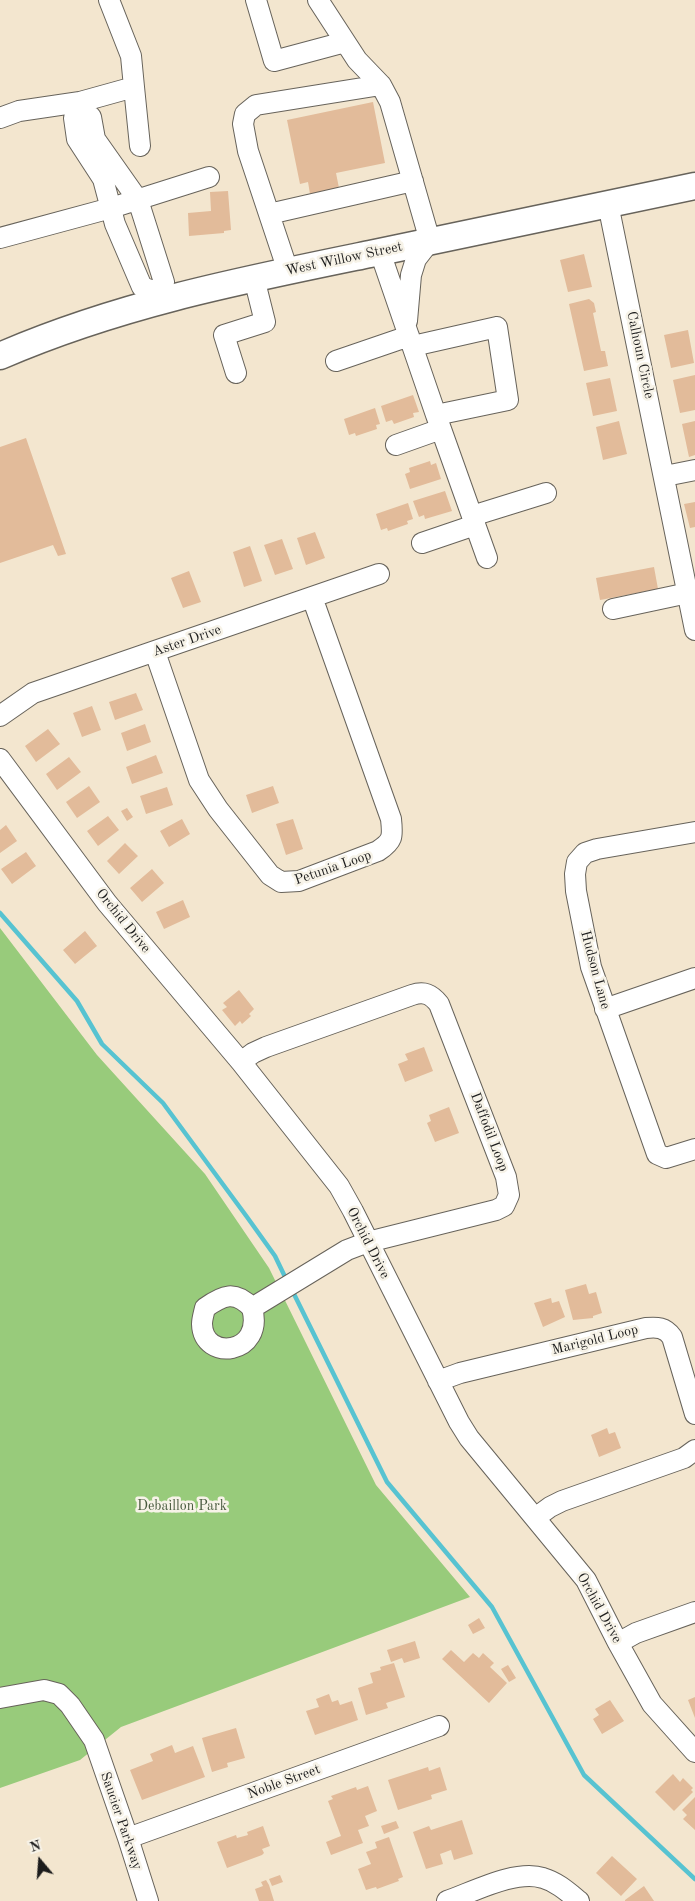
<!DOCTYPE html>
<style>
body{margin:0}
#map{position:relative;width:695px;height:1901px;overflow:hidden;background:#f3e6cf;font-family:"Old Standard TT",serif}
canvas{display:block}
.north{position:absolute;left:15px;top:1836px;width:50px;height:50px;-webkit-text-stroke:4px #f7f3e8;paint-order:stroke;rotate:342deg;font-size:14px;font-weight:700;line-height:20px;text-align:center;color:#1c1c1c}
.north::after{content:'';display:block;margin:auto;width:18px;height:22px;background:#1c1c1c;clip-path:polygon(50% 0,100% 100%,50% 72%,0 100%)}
</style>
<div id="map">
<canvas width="695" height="1901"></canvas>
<div class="north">N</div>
</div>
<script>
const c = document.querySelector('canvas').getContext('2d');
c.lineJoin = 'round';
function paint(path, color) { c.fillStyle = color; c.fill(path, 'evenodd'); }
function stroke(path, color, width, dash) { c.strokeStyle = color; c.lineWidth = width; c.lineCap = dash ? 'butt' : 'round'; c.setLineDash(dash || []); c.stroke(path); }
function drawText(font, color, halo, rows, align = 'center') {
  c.font = font + ' "Old Standard TT",serif'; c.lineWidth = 5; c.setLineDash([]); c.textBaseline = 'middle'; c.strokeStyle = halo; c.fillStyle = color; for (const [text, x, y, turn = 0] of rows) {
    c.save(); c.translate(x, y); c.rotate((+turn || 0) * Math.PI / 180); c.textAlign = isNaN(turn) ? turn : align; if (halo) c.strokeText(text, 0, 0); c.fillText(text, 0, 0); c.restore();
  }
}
paint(new Path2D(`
 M 0,928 L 97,1055 L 205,1174 L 269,1268 L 376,1485 L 470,1597 L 121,1727 L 80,1760 L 0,1788 Z`), '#98cb7b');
stroke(new Path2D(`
 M 0,913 L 77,1001 L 102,1044 L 163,1103 L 247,1217 L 275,1256 L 287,1281
 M 292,1290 L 387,1482 L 492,1607 L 584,1775 L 695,1879`), '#57c3d1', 4.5);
paint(new Path2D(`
 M 373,102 L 385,163 L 336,173 L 339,188 L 310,194 L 308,182 L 300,184 L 287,120 Z
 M 228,191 L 231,230 L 224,231 L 224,233 L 189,236 L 188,213 L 211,211 L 210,192 Z
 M 584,254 L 592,287 L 568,292 L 560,260 Z
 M 589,299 L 594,303 L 596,312 L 593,313 L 601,351 L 605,351 L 608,366 L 584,371 L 569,304 Z
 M 688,330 L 694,363 L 671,368 L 664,335 Z
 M 695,375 L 695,410 L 680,413 L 673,380 Z
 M 610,378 L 617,411 L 593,416 L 586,383 Z
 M 413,395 L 419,412 L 413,413 L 414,417 L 394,424 L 392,420 L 386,422 L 381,406 Z
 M 375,408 L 380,424 L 376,425 L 377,429 L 356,436 L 355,433 L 349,435 L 344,419 Z
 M 619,421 L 627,454 L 603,460 L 596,427 Z
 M 695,421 L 695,455 L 689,457 L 682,424 Z
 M 26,438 L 66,554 L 58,556 L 53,545 L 0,563 L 0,447 Z
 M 430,461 L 431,465 L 436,463 L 441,479 L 410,489 L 405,474 L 410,472 L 409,468 Z
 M 445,491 L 452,511 L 425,519 L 424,515 L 419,517 L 413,501 Z
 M 695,502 L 695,527 L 690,528 L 684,504 Z
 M 408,503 L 413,519 L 407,521 L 408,524 L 388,531 L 387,528 L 381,530 L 376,514 Z
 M 315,532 L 325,558 L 306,565 L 297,538 Z
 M 282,539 L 293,569 L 275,575 L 264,545 Z
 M 250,546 L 262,581 L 244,587 L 233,552 Z
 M 654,567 L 658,589 L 600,600 L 596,578 Z
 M 189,571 L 201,602 L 183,608 L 171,578 Z
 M 136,693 L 143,710 L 115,720 L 109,702 Z
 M 92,706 L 101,730 L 82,737 L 73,713 Z
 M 145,724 L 151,742 L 127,751 L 121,733 Z
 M 48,729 L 60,744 L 36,762 L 25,746 Z
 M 156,755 L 163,773 L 132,784 L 126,767 Z
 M 69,757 L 81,772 L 57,790 L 46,774 Z
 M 89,786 L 100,802 L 77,818 L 66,802 Z
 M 273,786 L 279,803 L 252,813 L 246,795 Z
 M 167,787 L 173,805 L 146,814 L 140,796 Z
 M 127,808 L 133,817 L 127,821 L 121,811 Z
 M 108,816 L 119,830 L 98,846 L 87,831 Z
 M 182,819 L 190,834 L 169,847 L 160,831 Z
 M 293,819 L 303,849 L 286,855 L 276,824 Z
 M 6,825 L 17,841 L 0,853 L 0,830 Z
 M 125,843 L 138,856 L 119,874 L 107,861 Z
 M 26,852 L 36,866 L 12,884 L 1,869 Z
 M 152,869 L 164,883 L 142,902 L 130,888 Z
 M 183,900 L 190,917 L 164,929 L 156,912 Z
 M 85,931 L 97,946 L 75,964 L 63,950 Z
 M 239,990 L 254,1009 L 249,1014 L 251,1016 L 242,1024 L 240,1021 L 235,1026 L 222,1010 L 227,1007 L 223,1003 Z
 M 424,1047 L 433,1071 L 405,1082 L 398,1064 L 408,1060 L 405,1054 Z
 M 449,1107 L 459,1133 L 435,1142 L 427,1123 L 431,1121 L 429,1115 Z
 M 586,1284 L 589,1294 L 596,1292 L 602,1313 L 593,1316 L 593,1318 L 573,1320 L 565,1290 Z
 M 551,1298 L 552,1303 L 559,1301 L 565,1317 L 543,1327 L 534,1303 Z
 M 607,1428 L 609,1434 L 615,1432 L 621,1448 L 599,1457 L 591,1435 Z
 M 479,1618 L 485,1628 L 473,1634 L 468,1625 Z
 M 415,1641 L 420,1658 L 404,1663 L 402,1658 L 391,1662 L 387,1650 Z
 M 451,1650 L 464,1662 L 473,1653 L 479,1658 L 483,1653 L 494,1663 L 490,1667 L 507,1683 L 489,1703 L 442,1659 Z
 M 394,1663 L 405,1697 L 386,1703 L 388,1708 L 366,1715 L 358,1688 L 373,1683 L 370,1673 L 381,1670 L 380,1667 Z
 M 508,1665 L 516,1678 L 509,1682 L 501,1669 Z
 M 329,1694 L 332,1702 L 338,1700 L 340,1705 L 352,1701 L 358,1720 L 315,1735 L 306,1711 L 319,1707 L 316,1699 Z
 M 695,1697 L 695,1718 L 688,1700 Z
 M 610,1700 L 624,1721 L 602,1734 L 593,1719 L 599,1715 L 595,1709 Z
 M 236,1728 L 245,1758 L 227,1763 L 228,1767 L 212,1772 L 202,1738 Z
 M 172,1745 L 175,1753 L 193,1746 L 205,1777 L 142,1800 L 130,1770 L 153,1761 L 150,1754 Z
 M 428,1767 L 429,1771 L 440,1767 L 447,1790 L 431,1795 L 432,1799 L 398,1810 L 388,1780 Z
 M 673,1774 L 680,1782 L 683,1778 L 693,1788 L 691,1790 L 693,1792 L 674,1811 L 655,1792 Z
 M 368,1786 L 377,1811 L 365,1816 L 369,1826 L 358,1830 L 363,1843 L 331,1855 L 326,1842 L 341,1836 L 328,1801 L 333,1799 L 331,1796 L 356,1787 L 357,1790 Z
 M 695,1797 L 695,1830 L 683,1819 L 687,1815 L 682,1810 Z
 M 462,1820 L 473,1854 L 454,1860 L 451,1850 L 440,1854 L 443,1864 L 426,1869 L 413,1832 L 429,1826 L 431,1830 Z
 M 396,1821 L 399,1828 L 384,1834 L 381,1826 Z
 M 263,1826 L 270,1846 L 262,1849 L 264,1853 L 262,1855 L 227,1868 L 217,1842 L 236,1835 L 237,1838 L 248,1835 L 247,1832 Z
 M 389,1837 L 403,1877 L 398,1879 L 399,1881 L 377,1889 L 376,1887 L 366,1890 L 358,1869 L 371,1864 L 366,1852 L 377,1848 L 375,1842 Z
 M 612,1856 L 637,1879 L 621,1896 L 596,1873 Z
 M 280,1875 L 283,1882 L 272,1886 L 269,1879 Z
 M 266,1880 L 269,1885 L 274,1901 L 259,1901 L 255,1889 L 263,1886 L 261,1882 Z
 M 644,1886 L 654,1901 L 625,1901 L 625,1900 Z`), '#e2bb9a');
const minor = new Path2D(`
 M 256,0 L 274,61 L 345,42
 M 318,0 L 357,60 L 381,85 L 390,102 L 430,241 L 416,259 L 411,275 L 407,321
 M 134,87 L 140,146
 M 81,107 L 91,117 L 95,139 L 138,200 L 164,282 L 156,292 L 142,287 L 115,224 L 103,179 L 77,139 L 74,118 Z
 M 0,118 L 19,111 L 80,102 L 134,87 L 131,56 L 109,0
 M 608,204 L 695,630
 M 269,214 L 413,181
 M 0,238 L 111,208 L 209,177
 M 380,252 L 436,415 L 508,400 L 497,327 L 413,346
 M 288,271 L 248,151 L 243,124 L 245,114 L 256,105 L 381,85
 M 336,361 L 409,336
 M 236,373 L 224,335 L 265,322 L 254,278
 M 436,415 L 472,516 L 546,493
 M 396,445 L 441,429
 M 665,476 L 695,470
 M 472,516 L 487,558
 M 422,543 L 475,525
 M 613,609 L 688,593
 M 155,652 L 199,780 L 218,809 L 270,875 L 281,882 L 299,881 L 378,851 C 393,841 393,837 391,819 L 312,597
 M 0,716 L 33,693 L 379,574
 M 0,759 L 107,903 L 241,1062 L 339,1186 L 353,1211 L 459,1422 L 469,1438 L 586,1580 L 618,1643 L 652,1704 L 695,1752
 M 695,832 L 597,849 L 585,853 L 577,862 L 575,874 L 576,891 L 591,967 L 657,1154 L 666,1158 L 695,1149
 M 605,1009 L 695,978
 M 241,1062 L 253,1053 L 266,1047 L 412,995 C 424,991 431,994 439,1004 L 506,1177 L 509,1195 L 504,1206 L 496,1210 L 368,1242 L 347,1250 L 252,1308 C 235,1290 223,1295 205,1308 C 204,1313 202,1319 202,1324 C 203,1362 265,1355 252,1308
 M 438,1381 L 460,1373 L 646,1328 C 657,1327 665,1327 672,1337 L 695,1414
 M 535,1518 L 550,1507 L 562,1501 L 684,1458 L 695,1450
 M 618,1643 L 636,1633 L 695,1612
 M 0,1698 L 44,1690 L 59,1694 L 70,1705 L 94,1740 L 128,1838 L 148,1901
 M 128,1838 L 439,1726
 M 447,1901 C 473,1892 516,1869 543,1878 C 557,1882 568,1892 579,1901`);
const major = new Path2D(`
 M 0,356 C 120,304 243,280 370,254 C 478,231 587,209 695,186`);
stroke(minor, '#67635b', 22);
stroke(major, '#67635b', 29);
stroke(minor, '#fff', 20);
stroke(major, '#fff', 26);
drawText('14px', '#1c1c1c', '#f7f3e8', [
 ["West Willow Street",344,259,-12],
 ["Calhoun Circle",640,355,78],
 ["Aster Drive",187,641,-19],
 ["Petunia Loop",333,868,-19],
 ["Orchid Drive",123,921,51],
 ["Hudson Lane",595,970,75],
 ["Daffodil Loop",489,1132,69],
 ["Orchid Drive",368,1243,63],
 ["Marigold Loop",595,1340,-14],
 ["Orchid Drive",599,1608,61],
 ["Noble Street",284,1782,-20],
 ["Saucier Parkway",121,1821,71]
]);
drawText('14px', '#47593d', '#f7f3e8', [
 ["Debaillon Park",182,1506]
]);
</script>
